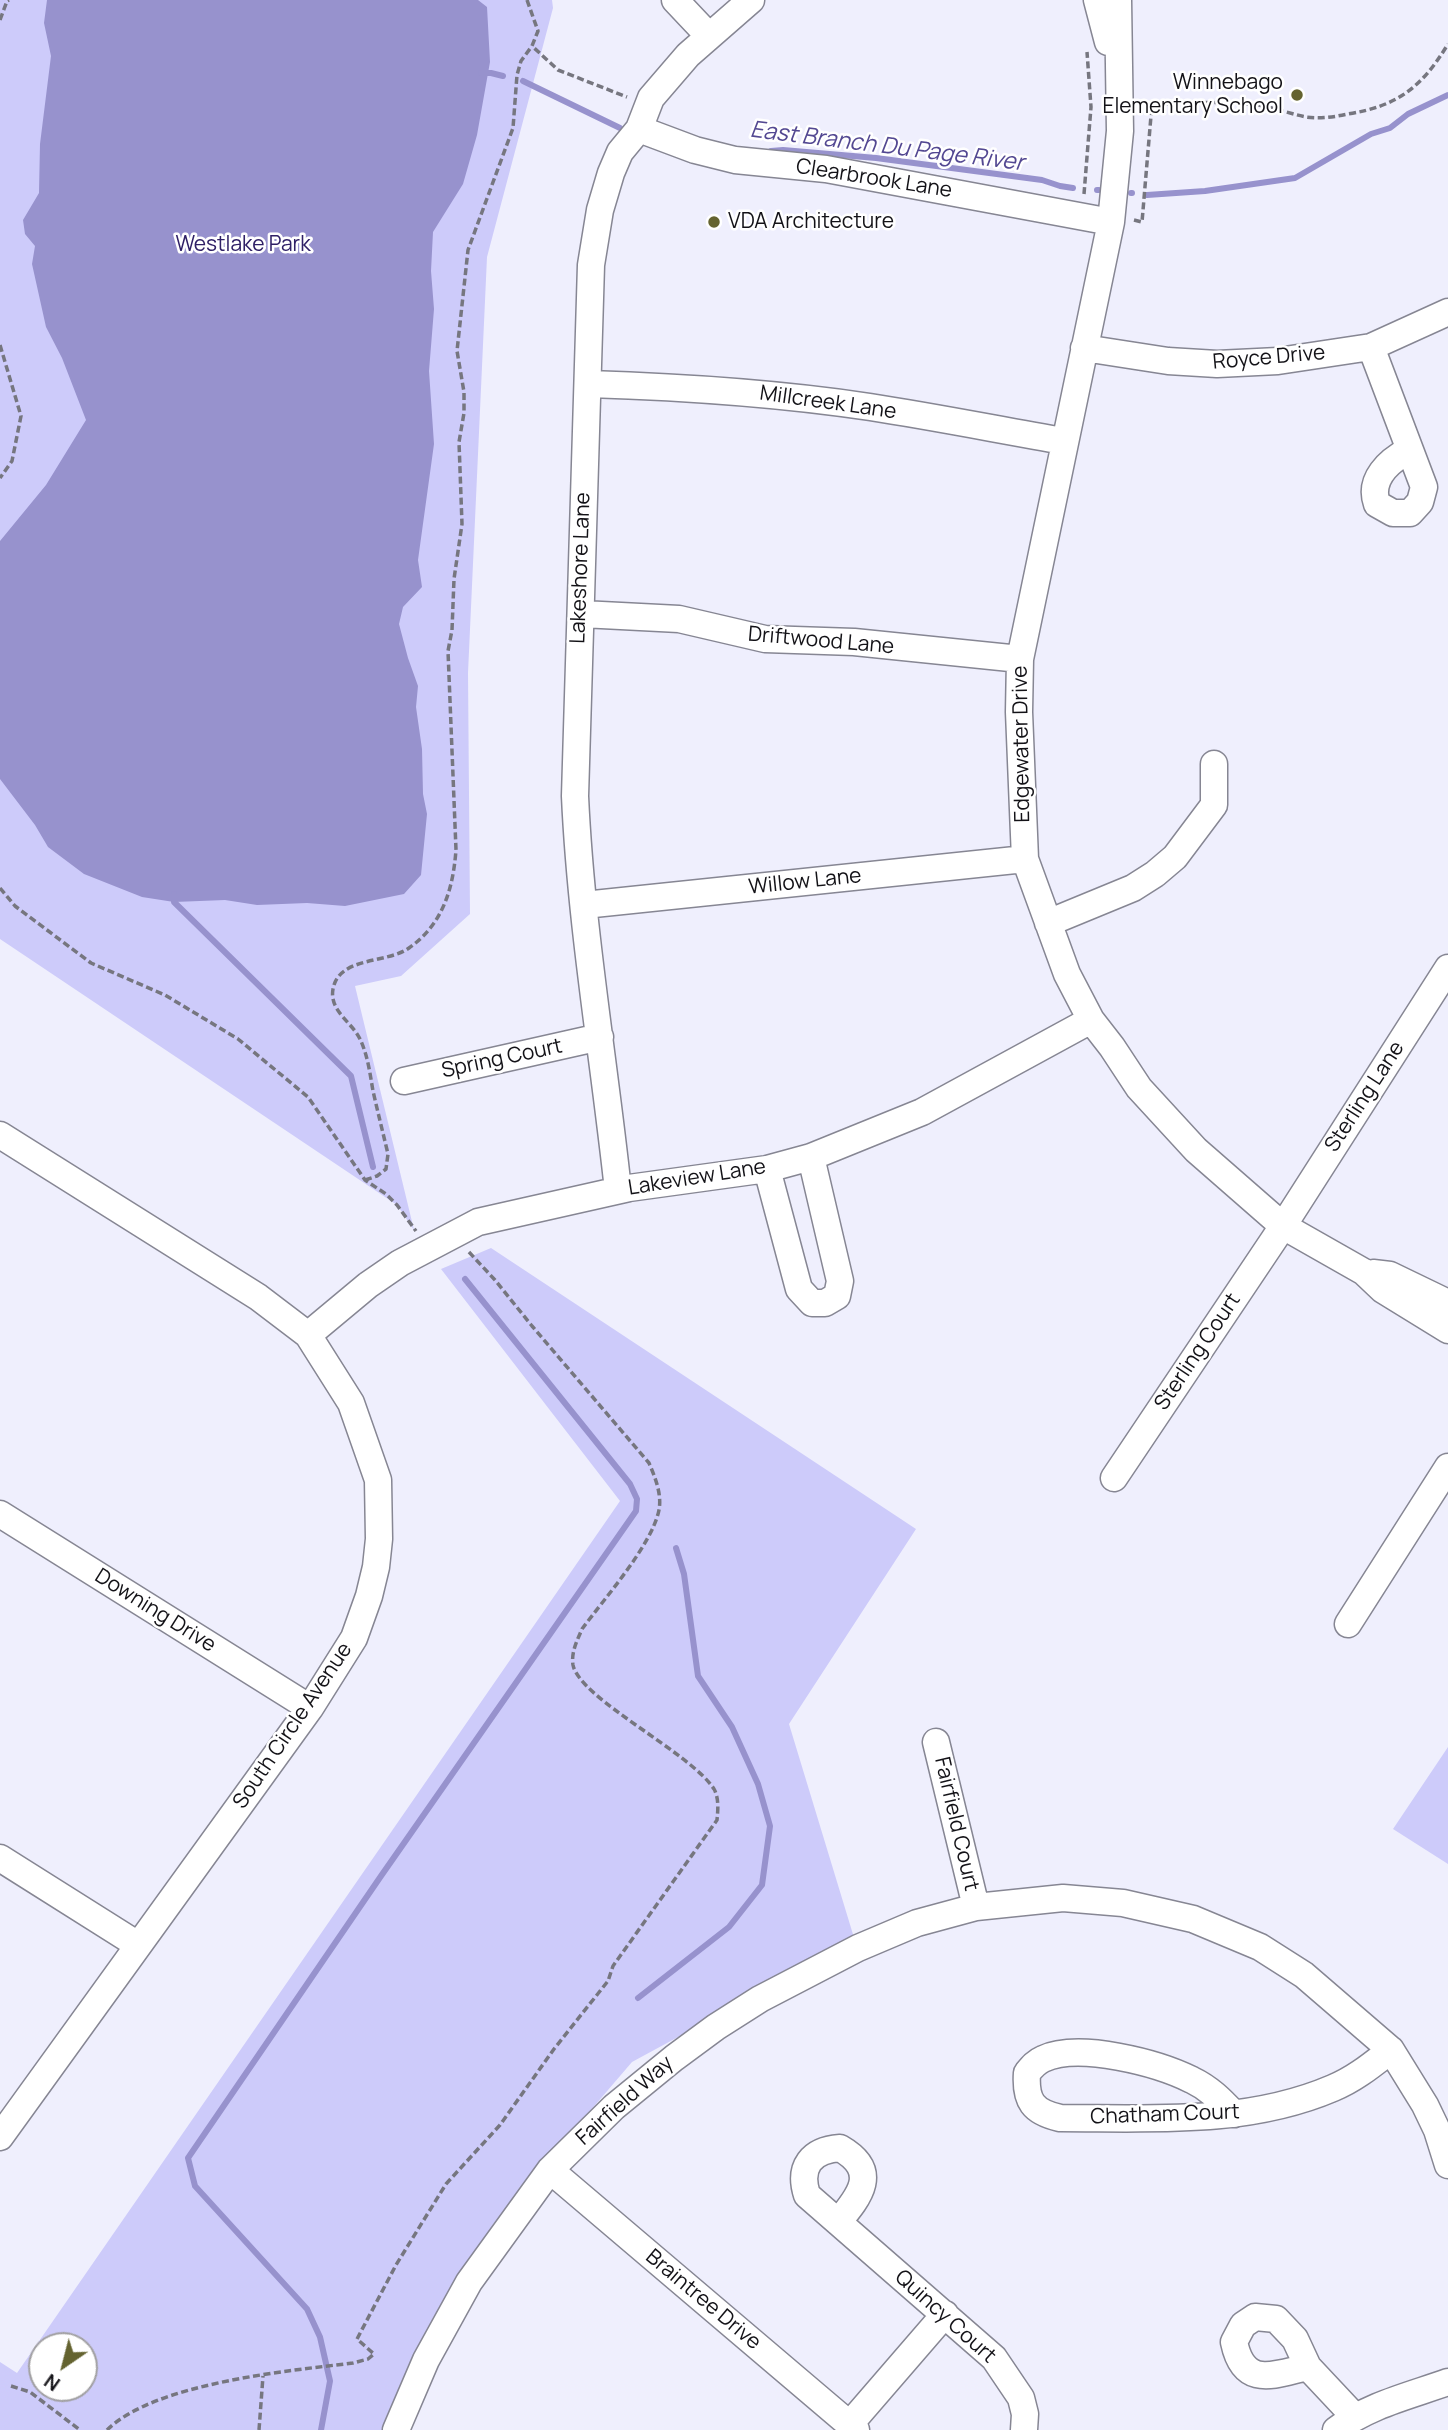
<!DOCTYPE html>
<style>
body{margin:0}
#map{position:relative;width:1448px;height:2430px;overflow:hidden;background:#efeffd;font-family:Manrope,sans-serif}
canvas{display:block}
.north{position:absolute;left:28px;top:2332px;width:70px;height:70px;box-sizing:border-box;background:#fff;border:2px solid #a1a0a2;border-radius:50%;rotate:215deg;font-size:19px;font-weight:700;line-height:28px;text-align:center;color:#131217}
.north::after{content:'';display:block;margin:auto;width:24px;height:32px;background:#646330;clip-path:polygon(50% 0,100% 100%,50% 72%,0 100%)}
</style>
<div id="map">
<canvas width="1448" height="2430"></canvas>
<div class="north">N</div>
</div>
<script>
const c = document.querySelector('canvas').getContext('2d');
c.lineJoin = 'round';
function paint(path, color) { c.fillStyle = color; c.fill(path, 'evenodd'); }
function stroke(path, color, width, dash) { c.strokeStyle = color; c.lineWidth = width; c.lineCap = dash ? 'butt' : 'round'; c.setLineDash(dash || []); c.stroke(path); }
function drawText(font, color, halo, rows, align = 'center') {
  c.font = font + ' Manrope,sans-serif'; c.lineWidth = 5; c.setLineDash([]); c.textBaseline = 'middle'; c.strokeStyle = halo; c.fillStyle = color; for (const [text, x, y, turn = 0] of rows) {
    c.save(); c.translate(x, y); c.rotate((+turn || 0) * Math.PI / 180); c.textAlign = isNaN(turn) ? turn : align; if (halo) c.strokeText(text, 0, 0); c.fillText(text, 0, 0); c.restore();
  }
}
paint(new Path2D(`
 M 0,0 L 552,0 L 553,8 L 487,257 L 468,673 L 470,914 L 401,976 L 355,986 L 414,1230 L 397,1205 L 0,939 Z
 M 491,1248 L 916,1529 L 789,1724 L 855,1941 L 632,2062 L 494,2223 L 409,2378 L 389,2430 L 0,2430 L 0,2362 L 17,2373 L 620,1501 L 441,1269 ZM 42,2346 L 84,2346 L 84,2388 L 42,2388 Z
 M 1448,1747 L 1448,1864 L 1393,1829 Z`), '#cdcbfa');
paint(new Path2D(`
 M 47,0 L 478,0 L 487,7 L 490,62 L 477,135 L 463,184 L 433,232 L 431,271 L 434,309 L 429,371 L 434,444 L 418,560 L 422,587 L 403,607 L 399,624 L 408,658 L 418,686 L 416,707 L 422,749 L 423,794 L 427,814 L 421,875 L 404,894 L 345,906 L 307,903 L 257,905 L 225,900 L 174,902 L 142,897 L 84,874 L 48,847 L 35,825 L 0,779 L 0,541 L 46,485 L 86,420 L 62,358 L 46,327 L 32,264 L 35,246 L 25,234 L 23,220 L 39,193 L 40,144 L 51,56 L 44,23 Z`), '#9792cd');
stroke(new Path2D(`
 M 481,73 L 491,73 L 503,76
 M 523,81 L 620,128
 M 771,151 L 783,150 L 876,158 L 1042,180 L 1060,186 L 1073,188
 M 1097,190 L 1099,190
 M 1131,193 L 1132,193
 M 1147,195 L 1205,191 L 1295,178 L 1371,134 L 1390,128 L 1408,114 L 1448,95
 M 174,894 L 174,902 L 351,1076 L 373,1167
 M 638,1998 L 729,1927 L 762,1885 L 770,1826 L 758,1784 L 732,1727 L 698,1676 L 684,1574 L 676,1548
 M 321,2430 L 330,2381 L 320,2337 L 307,2309 L 195,2186 L 188,2158 L 381,1876 L 636,1511 L 637,1499 L 630,1484 L 465,1279`), '#9792cd', 6);
const minor = new Path2D(`
 M 675,0 L 708,35
 M 1097,0 L 1108,42
 M 1118,0 L 1120,131 L 1111,222 L 1020,659 L 1019,712 L 1025,859 L 1067,974 L 1091,1020 L 1112,1047 L 1139,1088 L 1196,1150 L 1283,1226 L 1364,1272 L 1383,1290 L 1448,1330
 M 639,129 L 695,150 L 735,160 L 826,169 L 1111,222
 M 1371,347 L 1424,487 L 1420,502 L 1410,513 L 1393,513 L 1377,504 C 1368,479 1389,461 1409,450
 M 1084,348 L 1168,361 L 1217,364 L 1278,361 L 1371,347 L 1448,312
 M 589,384 C 683,387 777,393 870,407 C 935,417 1000,430 1064,441
 M 582,614 L 679,619 L 765,639 L 854,642 L 1020,659
 M 584,905 L 1025,859
 M 1048,923 L 1133,888 L 1155,874 L 1175,857 L 1214,805 L 1214,764
 M 404,1081 L 600,1037
 M 0,1135 L 258,1297 L 308,1335 L 351,1403 L 378,1480 L 379,1539 L 376,1567 L 369,1596 L 354,1638 L 310,1708 L 0,2137
 M 767,1169 L 799,1289 L 812,1303 L 825,1303 L 837,1296 L 840,1281 L 811,1157
 M 618,1190 C 604,1059 581,928 575,796 L 591,265 L 600,210 L 611,173 L 620,152 L 639,129 L 651,98 L 688,55 L 751,0
 M 1373,1273 L 1390,1275 L 1448,1303
 M 308,1335 L 368,1285 L 400,1263 L 478,1222 L 629,1188 L 767,1169 L 811,1157 L 922,1112 L 1091,1020
 M 1114,1478 L 1283,1226 L 1448,968
 M 0,1514 L 310,1708
 M 1348,1624 L 1448,1467
 M 936,1742 L 976,1907
 M 0,1858 L 138,1945
 M 1234,2114 C 1221,2100 1209,2088 1192,2080 C 1158,2063 1079,2042 1043,2059 C 1036,2062 1032,2067 1027,2073 C 1025,2101 1033,2112 1060,2118 C 1152,2118 1247,2125 1333,2088 C 1355,2079 1373,2064 1391,2050
 M 550,2170 L 856,2430
 M 838,2222 C 860,2196 880,2171 840,2148 C 811,2150 798,2167 807,2195 L 994,2358 L 1021,2398 L 1025,2414 L 1024,2430
 M 1308,2367 C 1275,2374 1244,2390 1234,2342 L 1243,2325 L 1255,2317 L 1276,2319 L 1295,2339 L 1308,2367 L 1354,2416
 M 850,2424 L 945,2314
 M 396,2430 L 426,2360 L 469,2282 L 550,2170 L 614,2107 L 674,2058 L 716,2027 L 760,1999 L 858,1948 L 917,1923 L 976,1907 L 1063,1898 L 1123,1903 L 1193,1919 L 1260,1947 L 1304,1975 L 1391,2050 L 1425,2105 L 1437,2130 L 1448,2165
 M 1336,2430 C 1369,2405 1409,2396 1448,2382`);
stroke(minor, '#868693', 29);
stroke(new Path2D(`
 M 527,0 L 538,31 L 532,46 L 558,70 L 627,97
 M 0,20 L 7,1 L 9,0
 M 1084,194 L 1091,107 L 1087,52
 M 1134,220 L 1142,222 L 1152,104 C 1184,103 1217,101 1248,104 C 1268,105 1286,113 1306,117 C 1320,119 1334,117 1348,114 C 1398,106 1422,87 1448,44
 M 0,345 L 21,416 L 12,461 L 0,478
 M 0,888 L 15,906 L 91,963 L 165,995 L 238,1039 L 308,1097 L 365,1180 L 386,1194 L 397,1205 L 416,1231
 M 365,1180 L 377,1176 L 386,1169 L 388,1154 C 383,1133 378,1113 373,1091 C 370,1074 368,1056 360,1039 C 352,1022 329,1011 333,989 C 339,956 387,964 409,948 C 443,924 453,889 456,850 L 448,651 L 452,630 L 454,579 L 462,524 L 459,442 L 464,413 L 464,392 L 457,351 L 468,250 L 513,128 L 517,75 L 521,61 L 532,46
 M 11,2386 L 30,2392 L 80,2430
 M 107,2430 C 155,2383 287,2371 353,2363 L 368,2359 L 374,2354 L 357,2339 L 396,2265 L 446,2184 L 500,2125 L 554,2049 L 608,1981 L 613,1966 L 717,1820 C 718,1810 719,1798 714,1789 C 690,1752 580,1699 573,1665 C 571,1652 577,1641 582,1629 C 604,1599 652,1545 659,1510 C 662,1494 655,1477 649,1463 L 532,1326 L 495,1280 L 468,1251
 M 259,2430 L 263,2376`), '#76767f', 3.5, [7, 3.5]);
stroke(minor, '#fff', 26);
for (const [x, y, r, color] of [
 [1297,95,7,"#646330"],
 [714,222,7,"#646330"]
]) { const dot = new Path2D(); dot.arc(x, y, r, 0, 2 * Math.PI); c.fillStyle = color; c.fill(dot); stroke(dot, '#fff', 2.5); }
drawText('21px', '#131217', '#fff', [
 ["Winnebago",1283,83],
 ["Elementary School",1283,107],
 ["VDA Architecture",728,222,"left"]
], 'right');
drawText('21px', '#131217', '#fff', [
 ["Clearbrook Lane",874,179,9],
 ["Royce Drive",1269,358,-5],
 ["Millcreek Lane",828,403,8],
 ["Lakeshore Lane",581,568,-88],
 ["Driftwood Lane",821,641,5],
 ["Edgewater Drive",1022,744,-91],
 ["Willow Lane",805,882,-6],
 ["Spring Court",502,1059,-12],
 ["Sterling Lane",1365,1097,-57],
 ["Lakeview Lane",697,1178,-9],
 ["Sterling Court",1198,1352,-56],
 ["Downing Drive",155,1611,32],
 ["South Circle Avenue",293,1726,-56],
 ["Fairfield Court",956,1824,77],
 ["Fairfield Way",625,2101,-42],
 ["Chatham Court",1165,2115,-2],
 ["Braintree Drive",703,2300,40],
 ["Quincy Court",945,2317,42]
]);
drawText('21px', '#2f2066', '#fff', [
 ["Westlake Park",243,245]
]);
drawText('italic 23px', '#534892', '#fff', [
 ["East Branch Du Page River",887,147,7]
]);
</script>
